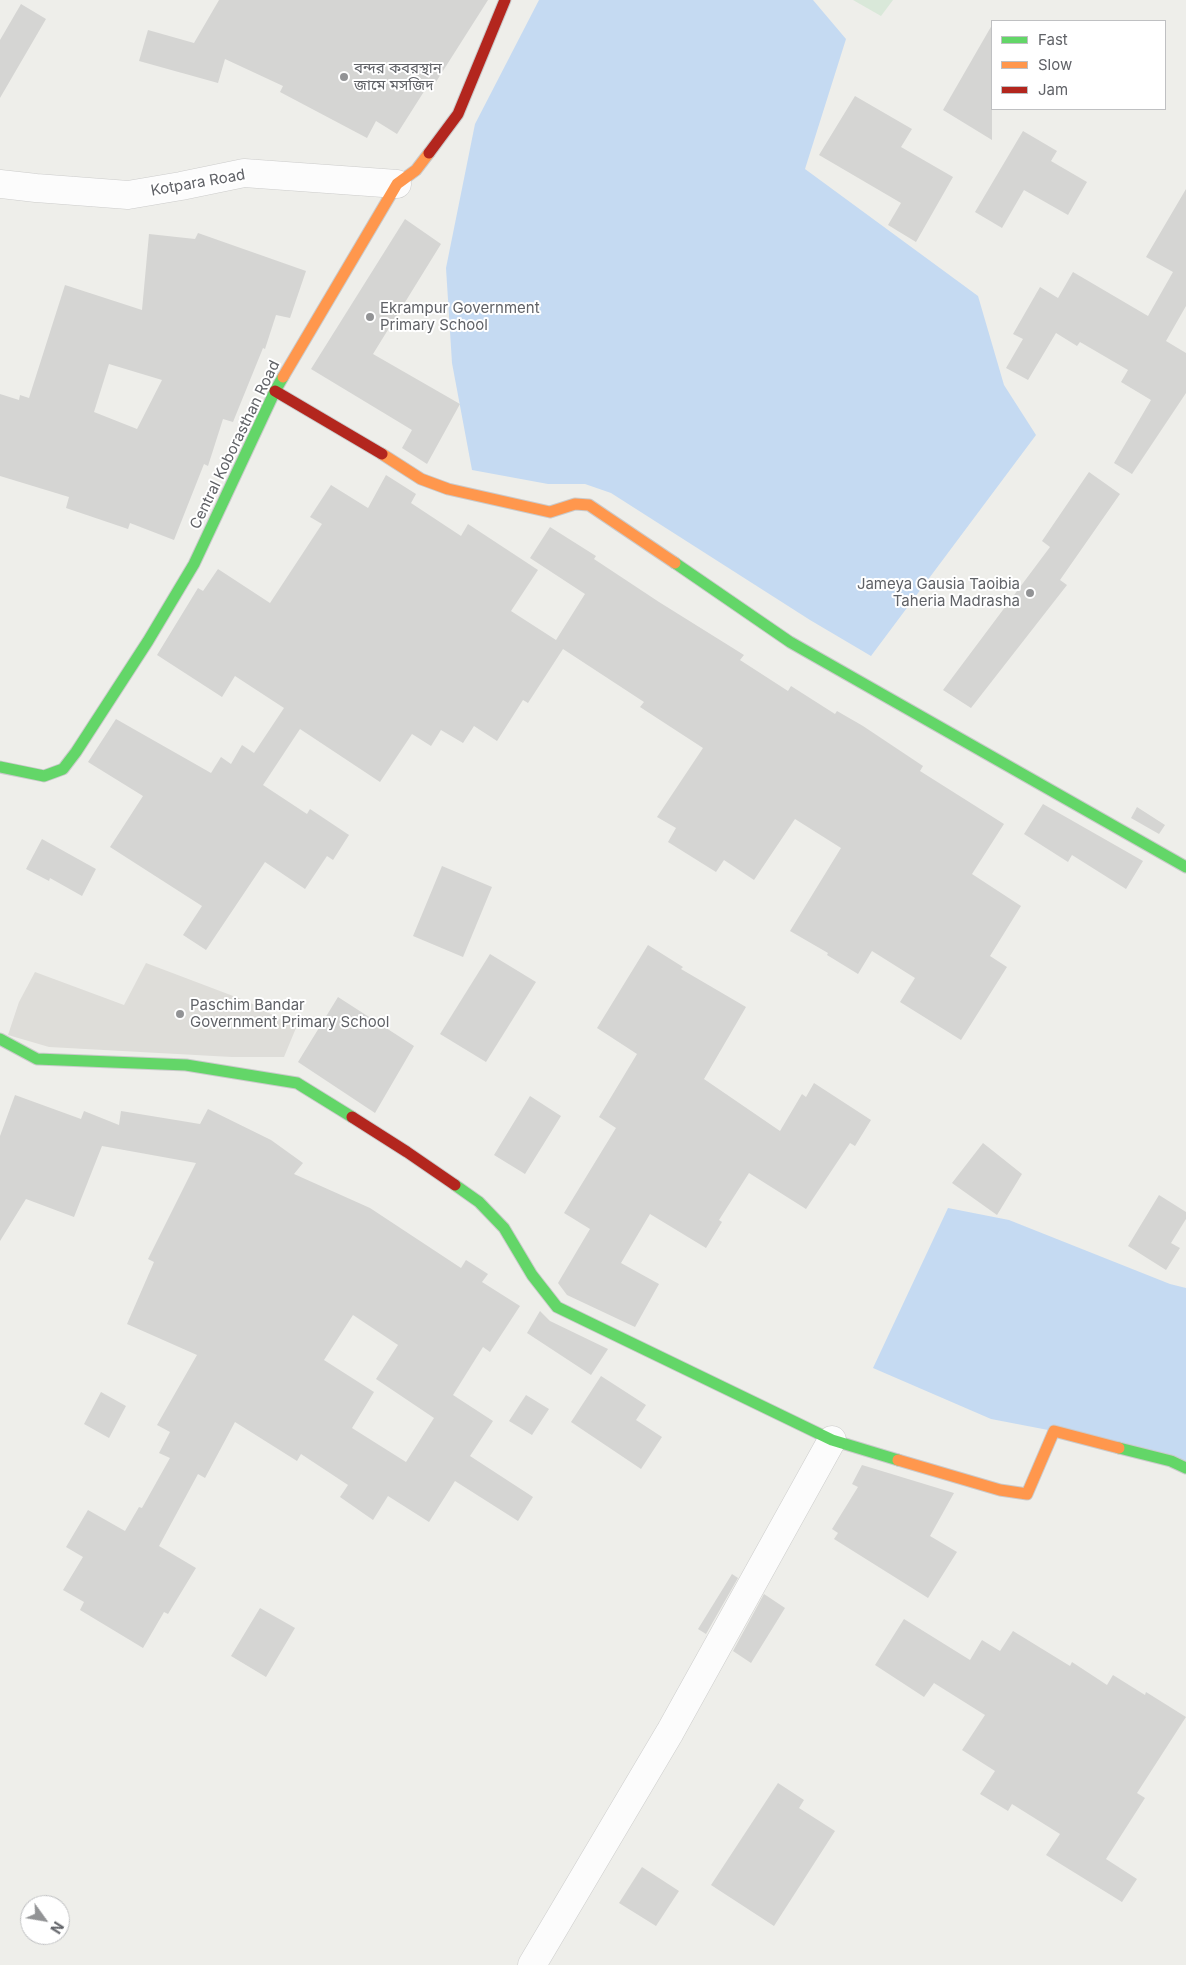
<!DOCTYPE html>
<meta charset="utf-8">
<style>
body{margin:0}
#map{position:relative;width:1186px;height:1965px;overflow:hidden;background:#eeeeea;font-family:Inter,sans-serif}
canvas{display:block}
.legend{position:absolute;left:991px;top:20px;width:175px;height:90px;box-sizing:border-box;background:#fff;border:1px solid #bfc0c2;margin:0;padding:6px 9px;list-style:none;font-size:15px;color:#606267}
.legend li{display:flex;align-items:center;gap:10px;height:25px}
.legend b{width:25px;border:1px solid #bfc0c2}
.north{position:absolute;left:20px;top:1895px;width:50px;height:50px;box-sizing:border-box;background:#fff;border:1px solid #bfc0c2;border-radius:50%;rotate:122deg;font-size:14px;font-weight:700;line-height:20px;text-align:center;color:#606267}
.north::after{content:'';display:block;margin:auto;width:18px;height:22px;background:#929395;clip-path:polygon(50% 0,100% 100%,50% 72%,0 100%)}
</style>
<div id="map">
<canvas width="1186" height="1965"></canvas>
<ul class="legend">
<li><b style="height:6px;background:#63d668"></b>Fast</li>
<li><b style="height:6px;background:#ff974d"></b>Slow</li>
<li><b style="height:6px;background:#b3261e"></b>Jam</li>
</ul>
<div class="north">N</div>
</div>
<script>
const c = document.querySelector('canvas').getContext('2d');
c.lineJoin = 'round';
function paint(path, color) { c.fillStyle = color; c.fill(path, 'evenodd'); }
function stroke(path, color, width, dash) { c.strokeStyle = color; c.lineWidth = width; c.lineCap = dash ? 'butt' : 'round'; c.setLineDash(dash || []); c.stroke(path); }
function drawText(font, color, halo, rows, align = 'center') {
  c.font = font + ' Inter,"Noto Sans Bengali",sans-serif'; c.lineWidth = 4; c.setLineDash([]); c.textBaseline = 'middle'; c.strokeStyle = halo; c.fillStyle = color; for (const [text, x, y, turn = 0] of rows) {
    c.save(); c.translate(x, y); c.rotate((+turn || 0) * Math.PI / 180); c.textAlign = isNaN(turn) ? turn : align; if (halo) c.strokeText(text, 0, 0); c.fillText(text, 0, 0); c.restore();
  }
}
paint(new Path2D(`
 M 146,963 L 249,1002 L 296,1028 L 284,1057 L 232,1057 L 49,1047 L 8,1035 L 19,1002 L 35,972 L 124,1005 Z`), '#deddd9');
paint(new Path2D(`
 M 853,0 L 893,0 L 881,16 Z`), '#d9e8d9');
paint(new Path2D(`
 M 539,0 L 813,0 L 846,39 L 805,169 L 978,296 L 1004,385 L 1036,435 L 871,656 L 810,620 L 611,493 L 585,484 L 548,484 L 472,470 L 452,363 L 446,268 L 475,124 Z
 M 948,1208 L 1009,1220 L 1170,1284 L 1186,1288 L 1186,1469 L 1147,1449 L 991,1419 L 873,1368 Z`), '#c5daf2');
paint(new Path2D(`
 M 219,0 L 488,0 L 434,85 L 430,82 L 397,134 L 376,121 L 367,138 L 280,92 L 283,86 L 225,59 L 218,83 L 139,61 L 148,30 L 194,43 Z
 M 21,4 L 46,19 L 0,98 L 0,40 Z
 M 992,25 L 992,140 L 943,110 Z
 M 855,96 L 912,129 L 901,147 L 953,177 L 916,242 L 888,225 L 901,203 L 819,155 Z
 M 1023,131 L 1057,151 L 1051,161 L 1087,182 L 1068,215 L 1024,190 L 1002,228 L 975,212 Z
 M 1186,189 L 1186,306 L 1166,341 L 1186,353 L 1186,393 L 1132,474 L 1114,463 L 1151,400 L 1121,382 L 1128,370 L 1080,342 L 1077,346 L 1056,333 L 1028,380 L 1006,368 L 1023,339 L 1013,334 L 1040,287 L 1058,298 L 1073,272 L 1148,316 L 1173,272 L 1146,257 Z
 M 405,219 L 441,244 L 373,354 L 460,404 L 427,464 L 402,448 L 412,430 L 311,369 Z
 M 198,233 L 306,271 L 290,318 L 276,315 L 265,349 L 263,348 L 233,422 L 223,419 L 208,466 L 204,464 L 174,540 L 130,523 L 128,529 L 66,508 L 69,497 L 0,476 L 0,394 L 19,400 L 20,395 L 29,398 L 65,285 L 142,310 L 149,234 L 195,239 ZM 109,364 L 162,380 L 137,429 L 94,412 Z
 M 1089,472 L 1120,494 L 1060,580 L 1067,585 L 971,708 L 943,690 L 1050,547 L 1042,541 Z
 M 386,475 L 416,494 L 411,503 L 461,536 L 468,524 L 538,570 L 511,611 L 556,640 L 585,594 L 530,558 L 550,527 L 596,556 L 594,559 L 659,602 L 744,655 L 740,660 L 788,691 L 791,686 L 835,714 L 837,711 L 863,726 L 923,766 L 920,771 L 1004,824 L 972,874 L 1021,906 L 990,956 L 1007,967 L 961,1040 L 900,1002 L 915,978 L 872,951 L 858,974 L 827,955 L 828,953 L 790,931 L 841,848 L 795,819 L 754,880 L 724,860 L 716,872 L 668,842 L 676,828 L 657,817 L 703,748 L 640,707 L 644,702 L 563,649 L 528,703 L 523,700 L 497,741 L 474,726 L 463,743 L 441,730 L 431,746 L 412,734 L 380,782 L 300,729 L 263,785 L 307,814 L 310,809 L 349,835 L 333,860 L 327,856 L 305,889 L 265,862 L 206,950 L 183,935 L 202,906 L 110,847 L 143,796 L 88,762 L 116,719 L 211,773 L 221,757 L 231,764 L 242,745 L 254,753 L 284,708 L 235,676 L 222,697 L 157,655 L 198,588 L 203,591 L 218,569 L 270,603 L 322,524 L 310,517 L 331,485 L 368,508 Z
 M 1043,804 L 1143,861 L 1126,889 L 1072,855 L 1068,862 L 1024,834 Z
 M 1137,807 L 1165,825 L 1159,834 L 1131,818 Z
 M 42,839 L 96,869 L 82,896 L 50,878 L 49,881 L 26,869 Z
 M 442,866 L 492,887 L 463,957 L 413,936 Z
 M 648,945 L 683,967 L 681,969 L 746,1007 L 704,1079 L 780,1131 L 802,1094 L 806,1097 L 814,1083 L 871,1120 L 855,1146 L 850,1143 L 806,1209 L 749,1173 L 719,1220 L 722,1222 L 706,1248 L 650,1214 L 621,1263 L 659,1284 L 635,1327 L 567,1295 L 558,1283 L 590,1229 L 564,1213 L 616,1128 L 599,1117 L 637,1054 L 597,1028 Z
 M 490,954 L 536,982 L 486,1062 L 440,1034 Z
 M 338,997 L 414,1046 L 375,1113 L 298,1062 Z
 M 15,1095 L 81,1119 L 84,1111 L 119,1125 L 121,1111 L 200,1124 L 208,1109 L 271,1140 L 303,1163 L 294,1174 L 370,1208 L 461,1268 L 466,1260 L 488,1274 L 482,1282 L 520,1306 L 490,1352 L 483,1347 L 453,1395 L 493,1421 L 470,1456 L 533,1497 L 518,1521 L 455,1481 L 429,1522 L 388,1496 L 373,1520 L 340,1497 L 348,1485 L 301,1454 L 297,1461 L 235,1422 L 205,1478 L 198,1474 L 159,1546 L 196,1568 L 168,1614 L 164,1612 L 143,1648 L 80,1610 L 84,1602 L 63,1590 L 83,1557 L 66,1547 L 88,1510 L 125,1531 L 139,1507 L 142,1508 L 170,1458 L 159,1453 L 170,1432 L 157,1425 L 197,1355 L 127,1324 L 154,1262 L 148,1259 L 196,1163 L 102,1146 L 74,1217 L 26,1199 L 0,1241 L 0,1136 ZM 353,1315 L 398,1345 L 376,1379 L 434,1418 L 406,1462 L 352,1428 L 374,1392 L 324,1360 Z
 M 530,1096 L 561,1116 L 525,1174 L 494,1155 Z
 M 983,1143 L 1022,1174 L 997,1215 L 952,1183 Z
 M 1159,1195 L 1186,1212 L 1186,1219 L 1171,1243 L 1180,1248 L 1166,1270 L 1128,1246 Z
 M 540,1311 L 550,1321 L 608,1349 L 591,1375 L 527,1333 Z
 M 601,1376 L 646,1405 L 636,1420 L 662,1437 L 641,1469 L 571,1422 Z
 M 101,1392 L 126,1406 L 109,1438 L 84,1424 Z
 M 526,1395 L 549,1409 L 532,1435 L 509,1421 Z
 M 862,1465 L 954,1493 L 930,1536 L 957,1552 L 928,1598 L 834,1539 L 838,1533 L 832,1529 L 858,1487 L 852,1484 Z
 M 732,1574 L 738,1578 L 706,1634 L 698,1629 Z
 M 764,1594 L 785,1608 L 751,1663 L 733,1651 Z
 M 260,1608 L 295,1628 L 266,1677 L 231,1656 Z
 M 904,1619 L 970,1660 L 982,1640 L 1000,1651 L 1013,1631 L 1070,1666 L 1072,1662 L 1107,1685 L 1113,1675 L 1145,1695 L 1146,1692 L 1186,1717 L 1137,1793 L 1145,1798 L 1106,1859 L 1137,1879 L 1122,1902 L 1046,1855 L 1060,1834 L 1012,1804 L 1008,1811 L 980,1794 L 995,1771 L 962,1750 L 985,1715 L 934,1683 L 924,1697 L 875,1665 Z
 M 778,1783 L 804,1800 L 799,1808 L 835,1831 L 774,1926 L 711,1885 Z
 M 642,1867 L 679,1891 L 656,1926 L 619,1903 Z`), '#d5d5d3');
const street = new Path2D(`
 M 0,184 L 36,188 L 128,195 L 181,186 L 244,173 L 397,184
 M 532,1965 L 670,1732 L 832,1440`);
const fast = new Path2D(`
 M 675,563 L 790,642 L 1186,867
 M 0,767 L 44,776 L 63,769 L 76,752 L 148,641 L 194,564 L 275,391 L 283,377
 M 0,1039 L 37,1059 L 186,1065 L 297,1083 L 352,1117
 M 455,1185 L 479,1202 L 504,1228 L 532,1275 L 557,1307 L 832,1440 L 898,1460
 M 1119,1448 L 1171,1461 L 1186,1468`);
const slow = new Path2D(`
 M 283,377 L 397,184 L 416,170 L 429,153
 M 382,454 L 421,479 L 448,489 L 550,512 L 575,504 L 589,505 L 675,563
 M 898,1460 L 1000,1490 L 1027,1494 L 1054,1431 L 1119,1448`);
const jam = new Path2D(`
 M 429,153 L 458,114 L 505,0
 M 275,391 L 382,454
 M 352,1117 L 407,1152 L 455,1185`);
stroke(street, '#cccccb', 29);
stroke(fast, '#cacacb', 13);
stroke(slow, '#cacacb', 13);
stroke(jam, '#cacacb', 13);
stroke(street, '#fcfcfc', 28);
stroke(fast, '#63d668', 11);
stroke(slow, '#ff974d', 11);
stroke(jam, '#b3261e', 11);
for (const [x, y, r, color] of [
 [344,77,5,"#929395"],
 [370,317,5,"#929395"],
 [1030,593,5,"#929395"],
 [180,1014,5,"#929395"]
]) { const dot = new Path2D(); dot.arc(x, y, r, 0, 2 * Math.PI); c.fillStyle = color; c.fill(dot); stroke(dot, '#fff', 2); }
drawText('15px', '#606267', '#fff', [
 ["বন্দর কবরস্থান",354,68],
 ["জামে মসজিদ",354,85],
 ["Ekrampur Government",380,308],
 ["Primary School",380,325],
 ["Jameya Gausia Taoibia",1020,584,"right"],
 ["Taheria Madrasha",1020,601,"right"],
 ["Paschim Bandar",190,1005],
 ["Government Primary School",190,1022]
], 'left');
drawText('15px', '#606267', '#fff', [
 ["Kotpara Road",198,183,-10],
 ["Central Koborasthan Road",235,445,-64]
]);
</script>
